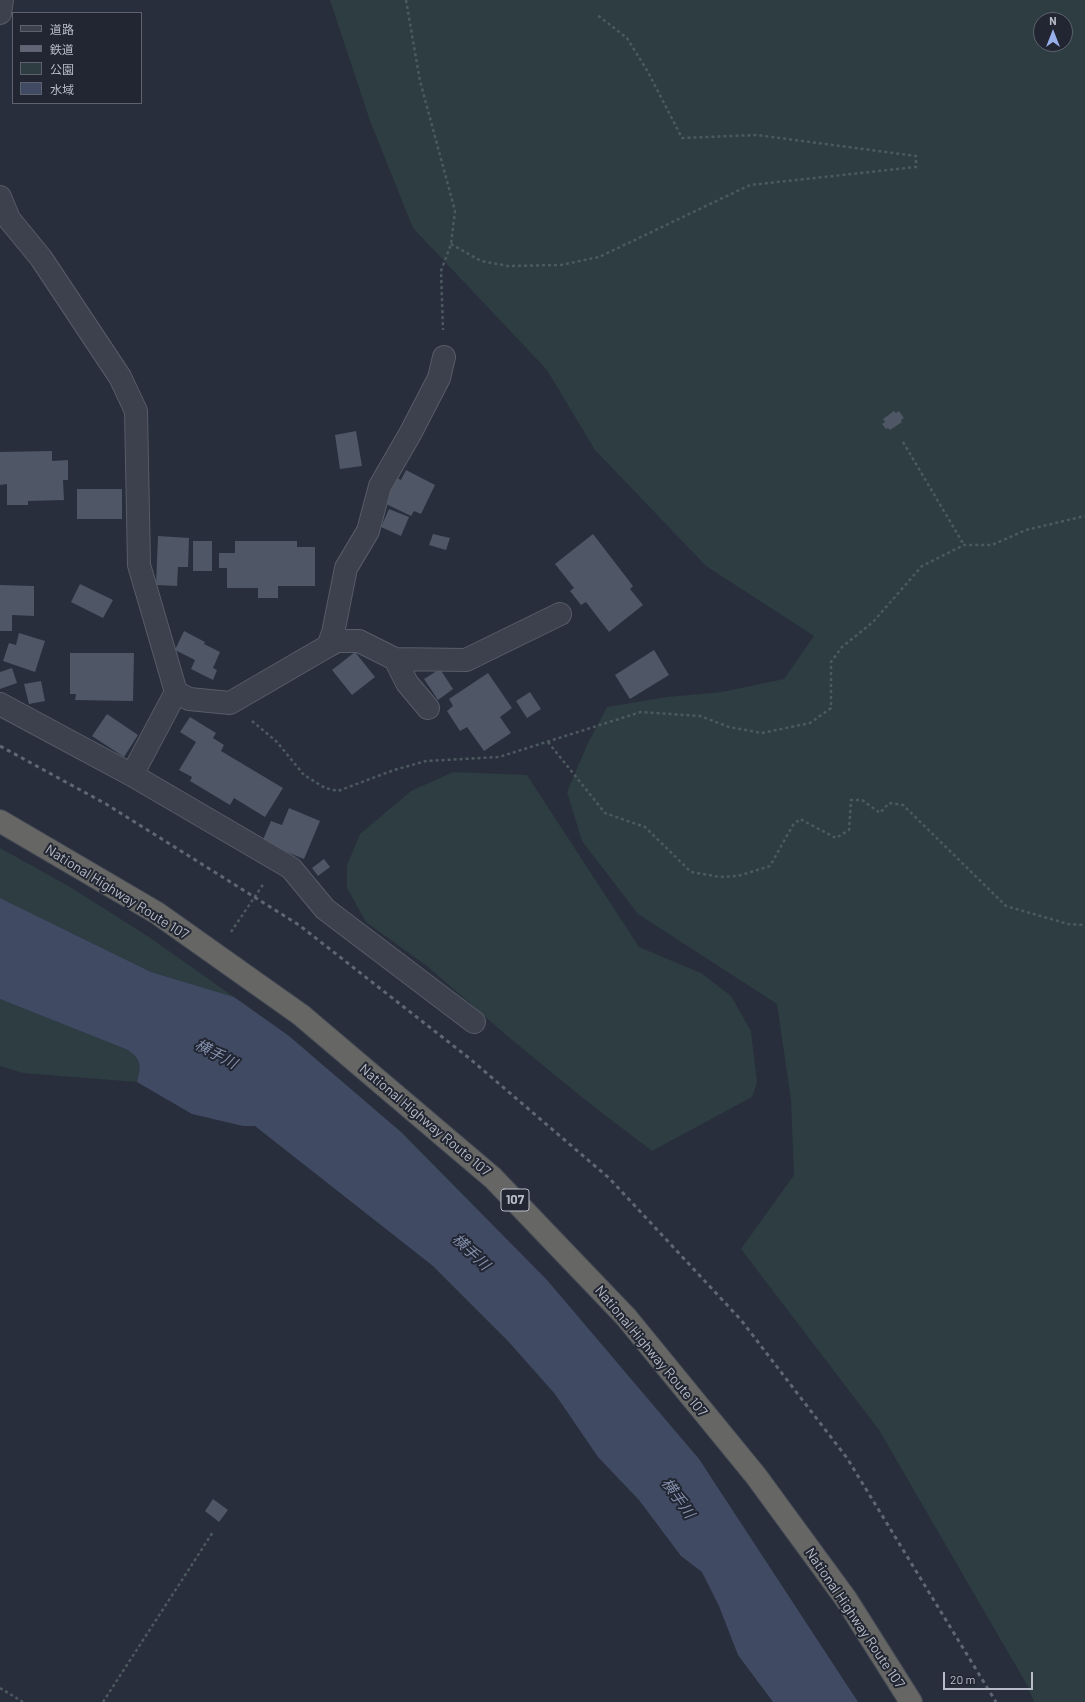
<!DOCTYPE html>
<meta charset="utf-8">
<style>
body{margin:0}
#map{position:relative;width:1085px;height:1702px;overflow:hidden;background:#282e3c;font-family:Barlow,"Noto Sans JP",sans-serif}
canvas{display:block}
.legend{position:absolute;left:12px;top:12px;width:130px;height:92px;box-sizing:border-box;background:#212632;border:1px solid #5d626e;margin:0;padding:5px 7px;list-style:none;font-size:12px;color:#b8bcc8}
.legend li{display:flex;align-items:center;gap:8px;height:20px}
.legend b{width:20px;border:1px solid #5d626e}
.north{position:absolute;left:1033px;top:12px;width:40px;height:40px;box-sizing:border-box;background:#212632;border:1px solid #5d626e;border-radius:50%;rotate:0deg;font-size:11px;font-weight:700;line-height:16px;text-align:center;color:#b8bcc8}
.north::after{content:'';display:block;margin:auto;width:14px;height:18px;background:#99afeb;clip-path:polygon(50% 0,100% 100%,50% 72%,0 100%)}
.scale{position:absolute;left:943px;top:1672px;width:90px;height:18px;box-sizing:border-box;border:2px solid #b8bcc8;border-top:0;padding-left:5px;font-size:12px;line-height:14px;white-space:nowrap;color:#b8bcc8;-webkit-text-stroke:3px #212632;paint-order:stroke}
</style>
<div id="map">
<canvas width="1085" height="1702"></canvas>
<ul class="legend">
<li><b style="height:5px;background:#3c414d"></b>道路</li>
<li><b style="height:5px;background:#606675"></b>鉄道</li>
<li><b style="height:11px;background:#2d3d41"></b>公園</li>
<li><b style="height:11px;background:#404b63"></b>水域</li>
</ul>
<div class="north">N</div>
<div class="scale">20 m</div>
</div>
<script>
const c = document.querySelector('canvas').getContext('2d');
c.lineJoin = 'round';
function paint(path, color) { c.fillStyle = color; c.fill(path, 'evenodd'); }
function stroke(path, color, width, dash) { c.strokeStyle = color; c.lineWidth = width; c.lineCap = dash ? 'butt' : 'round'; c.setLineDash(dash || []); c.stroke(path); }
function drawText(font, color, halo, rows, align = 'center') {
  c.font = font + ' Barlow,"Noto Sans JP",sans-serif'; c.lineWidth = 4; c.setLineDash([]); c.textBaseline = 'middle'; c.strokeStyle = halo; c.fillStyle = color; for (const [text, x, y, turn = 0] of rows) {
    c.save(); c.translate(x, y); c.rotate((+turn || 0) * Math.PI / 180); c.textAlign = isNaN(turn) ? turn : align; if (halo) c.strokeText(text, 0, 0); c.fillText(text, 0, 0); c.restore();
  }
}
paint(new Path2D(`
 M 330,0 L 1085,0 L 1085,1702 L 1034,1702 L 1027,1685 L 879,1430 L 741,1249 L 794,1175 L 791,1100 L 777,1004 L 638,914 L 582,841 L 567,792 L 587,745 L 607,707 L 667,697 L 722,692 L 784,679 L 814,636 L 706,566 L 595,450 L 547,370 L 413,228 L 370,121 ZM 1041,20 L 1065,20 L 1065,44 L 1041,44 Z
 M 453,772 L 527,775 L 639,947 L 701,973 L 731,996 L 751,1031 L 757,1082 L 752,1097 L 652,1151 L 589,1103 L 512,1040 L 427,966 L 366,922 L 347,888 L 347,865 L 360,834 L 411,791 Z
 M 0,848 L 70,887 L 149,937 L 234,997 L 151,972 L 0,898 Z
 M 0,999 L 128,1050 C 142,1062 141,1065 137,1082 L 23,1073 L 0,1066 Z`), '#2d3d41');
paint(new Path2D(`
 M 0,898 L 151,972 L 234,997 L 289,1036 L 401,1132 L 547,1280 L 699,1459 L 858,1702 L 773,1702 L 738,1655 L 719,1606 L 702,1572 L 681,1556 L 639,1500 L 598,1457 L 555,1394 L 508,1341 L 433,1266 L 255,1126 L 243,1126 L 192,1114 L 137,1082 C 141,1065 142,1061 128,1050 L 0,999 Z`), '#404b63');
paint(new Path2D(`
 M 894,411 L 896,413 L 899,411 L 904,418 L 901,420 L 902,422 L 890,430 L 888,428 L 886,429 L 882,424 L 885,422 L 883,419 Z
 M 356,431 L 362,466 L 340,469 L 335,435 Z
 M 52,451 L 52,461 L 68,460 L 68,480 L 63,480 L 64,500 L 28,501 L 28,505 L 7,505 L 7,484 L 0,485 L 0,452 Z
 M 406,470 L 435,485 L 421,514 L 414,511 L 411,516 L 384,503 L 397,478 L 401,480 Z
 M 77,489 L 122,489 L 122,519 L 77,519 Z
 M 389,509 L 409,517 L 401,536 L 381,527 Z
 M 433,534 L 450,538 L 446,550 L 429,545 Z
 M 593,534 L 633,586 L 630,589 L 643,605 L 609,632 L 586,602 L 581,605 L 570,591 L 574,588 L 555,564 Z
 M 158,536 L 189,538 L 188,567 L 178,567 L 177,586 L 156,585 Z
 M 193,541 L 212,541 L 212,571 L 193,571 Z
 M 235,541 L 297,541 L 297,547 L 315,547 L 315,586 L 278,586 L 278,598 L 258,598 L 258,588 L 227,588 L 227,568 L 219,568 L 219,553 L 235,553 Z
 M 80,584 L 113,600 L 103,618 L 71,602 Z
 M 0,585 L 34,586 L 34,616 L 12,615 L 12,631 L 0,631 Z
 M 184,631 L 205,642 L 204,644 L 220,652 L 213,668 L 217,670 L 213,680 L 191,669 L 195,660 L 175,650 Z
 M 19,633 L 45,641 L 35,672 L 3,661 L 9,643 L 16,645 Z
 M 654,650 L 669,675 L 630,699 L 615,675 Z
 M 355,652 L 375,677 L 352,695 L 332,670 Z
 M 70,653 L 134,653 L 133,701 L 75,700 L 76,694 L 70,694 Z
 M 12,668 L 17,683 L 0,689 L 0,672 Z
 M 440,669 L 453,689 L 438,700 L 424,679 Z
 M 488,673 L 512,708 L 500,717 L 511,733 L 484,751 L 467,727 L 460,731 L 447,711 L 453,706 L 449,699 Z
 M 41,681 L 45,701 L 29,704 L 24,684 Z
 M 530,692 L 541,709 L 527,718 L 516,701 Z
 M 107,714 L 138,735 L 124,757 L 92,736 Z
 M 190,717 L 216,733 L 213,738 L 224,745 L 221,751 L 283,788 L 265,817 L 234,798 L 230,805 L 190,781 L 192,777 L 179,770 L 196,742 L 180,732 Z
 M 289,808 L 320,821 L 304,859 L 262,842 L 271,821 L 282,825 Z
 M 324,859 L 330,867 L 318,876 L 312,868 Z
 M 213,1499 L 228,1510 L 219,1522 L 205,1511 Z`), '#4f5665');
const minor = new Path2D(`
 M 0,13 L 2,0
 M 0,197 L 9,219 L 41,258 L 120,377 L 136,411 L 139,565 L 176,692 L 132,775 L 0,704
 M 328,646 L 337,641 L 359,641 L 395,659 L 466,660 L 560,614
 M 395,659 L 407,683 L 428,708
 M 176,692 L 189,699 L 230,703 L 328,646 L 333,633 L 346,568 L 368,531 L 380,486 L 410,434 L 439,378 L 444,357
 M 132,775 L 291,868 L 325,909 L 474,1022`);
const trunk = new Path2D(`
 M 0,821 L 157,913 L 301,1015 L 493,1178 L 626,1317 L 756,1476 L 846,1599 L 911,1702`);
stroke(minor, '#575c68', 24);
stroke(trunk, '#444955', 24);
stroke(new Path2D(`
 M 406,0 L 420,81 L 455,211 L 451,244 L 441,271 L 443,330
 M 451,244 L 481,261 L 508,266 L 561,265 L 599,257 L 750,185 L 916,167 L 916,156 L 757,135 L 682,138 L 648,72 L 627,38 L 596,14
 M 903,442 L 964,545
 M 252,721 L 277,742 L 304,775 L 325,788 L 338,791 L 394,770 L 426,761 L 499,757 L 641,712 L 700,716 L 729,727 L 762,733 L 810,723 L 831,708 L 831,662 L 842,647 L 873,622 L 922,566 L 964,545 L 992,545 L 1026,530 L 1085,516
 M 548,742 L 605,813 L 645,827 L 691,872 L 720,877 L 738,876 L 770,866 L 793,825 L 800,819 L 836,838 L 849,830 L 851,800 L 862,800 L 880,813 L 889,803 L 903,805 L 1006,906 L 1068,924 L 1085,925
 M 231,932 L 264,883
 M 0,1688 L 23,1702
 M 103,1702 L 213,1532`), '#4c5a5f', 2.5, [3, 3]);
stroke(minor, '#3c414d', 22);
stroke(trunk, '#666664', 22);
stroke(new Path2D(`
 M 0,746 L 106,804 L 299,925 L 469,1058 L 609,1178 L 741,1320 L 847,1458 L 996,1702`), '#606675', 3, [4, 4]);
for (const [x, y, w] of [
 [515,1200,28]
]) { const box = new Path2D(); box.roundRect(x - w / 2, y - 11, w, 22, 3); c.fillStyle = '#212632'; c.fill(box); stroke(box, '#b8bcc8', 1); }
drawText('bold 13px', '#b8bcc8', null, [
 ["107",515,1200]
]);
drawText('14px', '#b8bcc8', '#212632', [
 ["National Highway Route 107",117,892,32],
 ["National Highway Route 107",425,1120,40],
 ["National Highway Route 107",651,1351,50],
 ["National Highway Route 107",855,1618,56]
]);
drawText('italic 15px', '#838fab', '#212632', [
 ["横手川",216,1054,28],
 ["横手川",471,1252,43],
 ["横手川",678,1498,55]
]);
</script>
